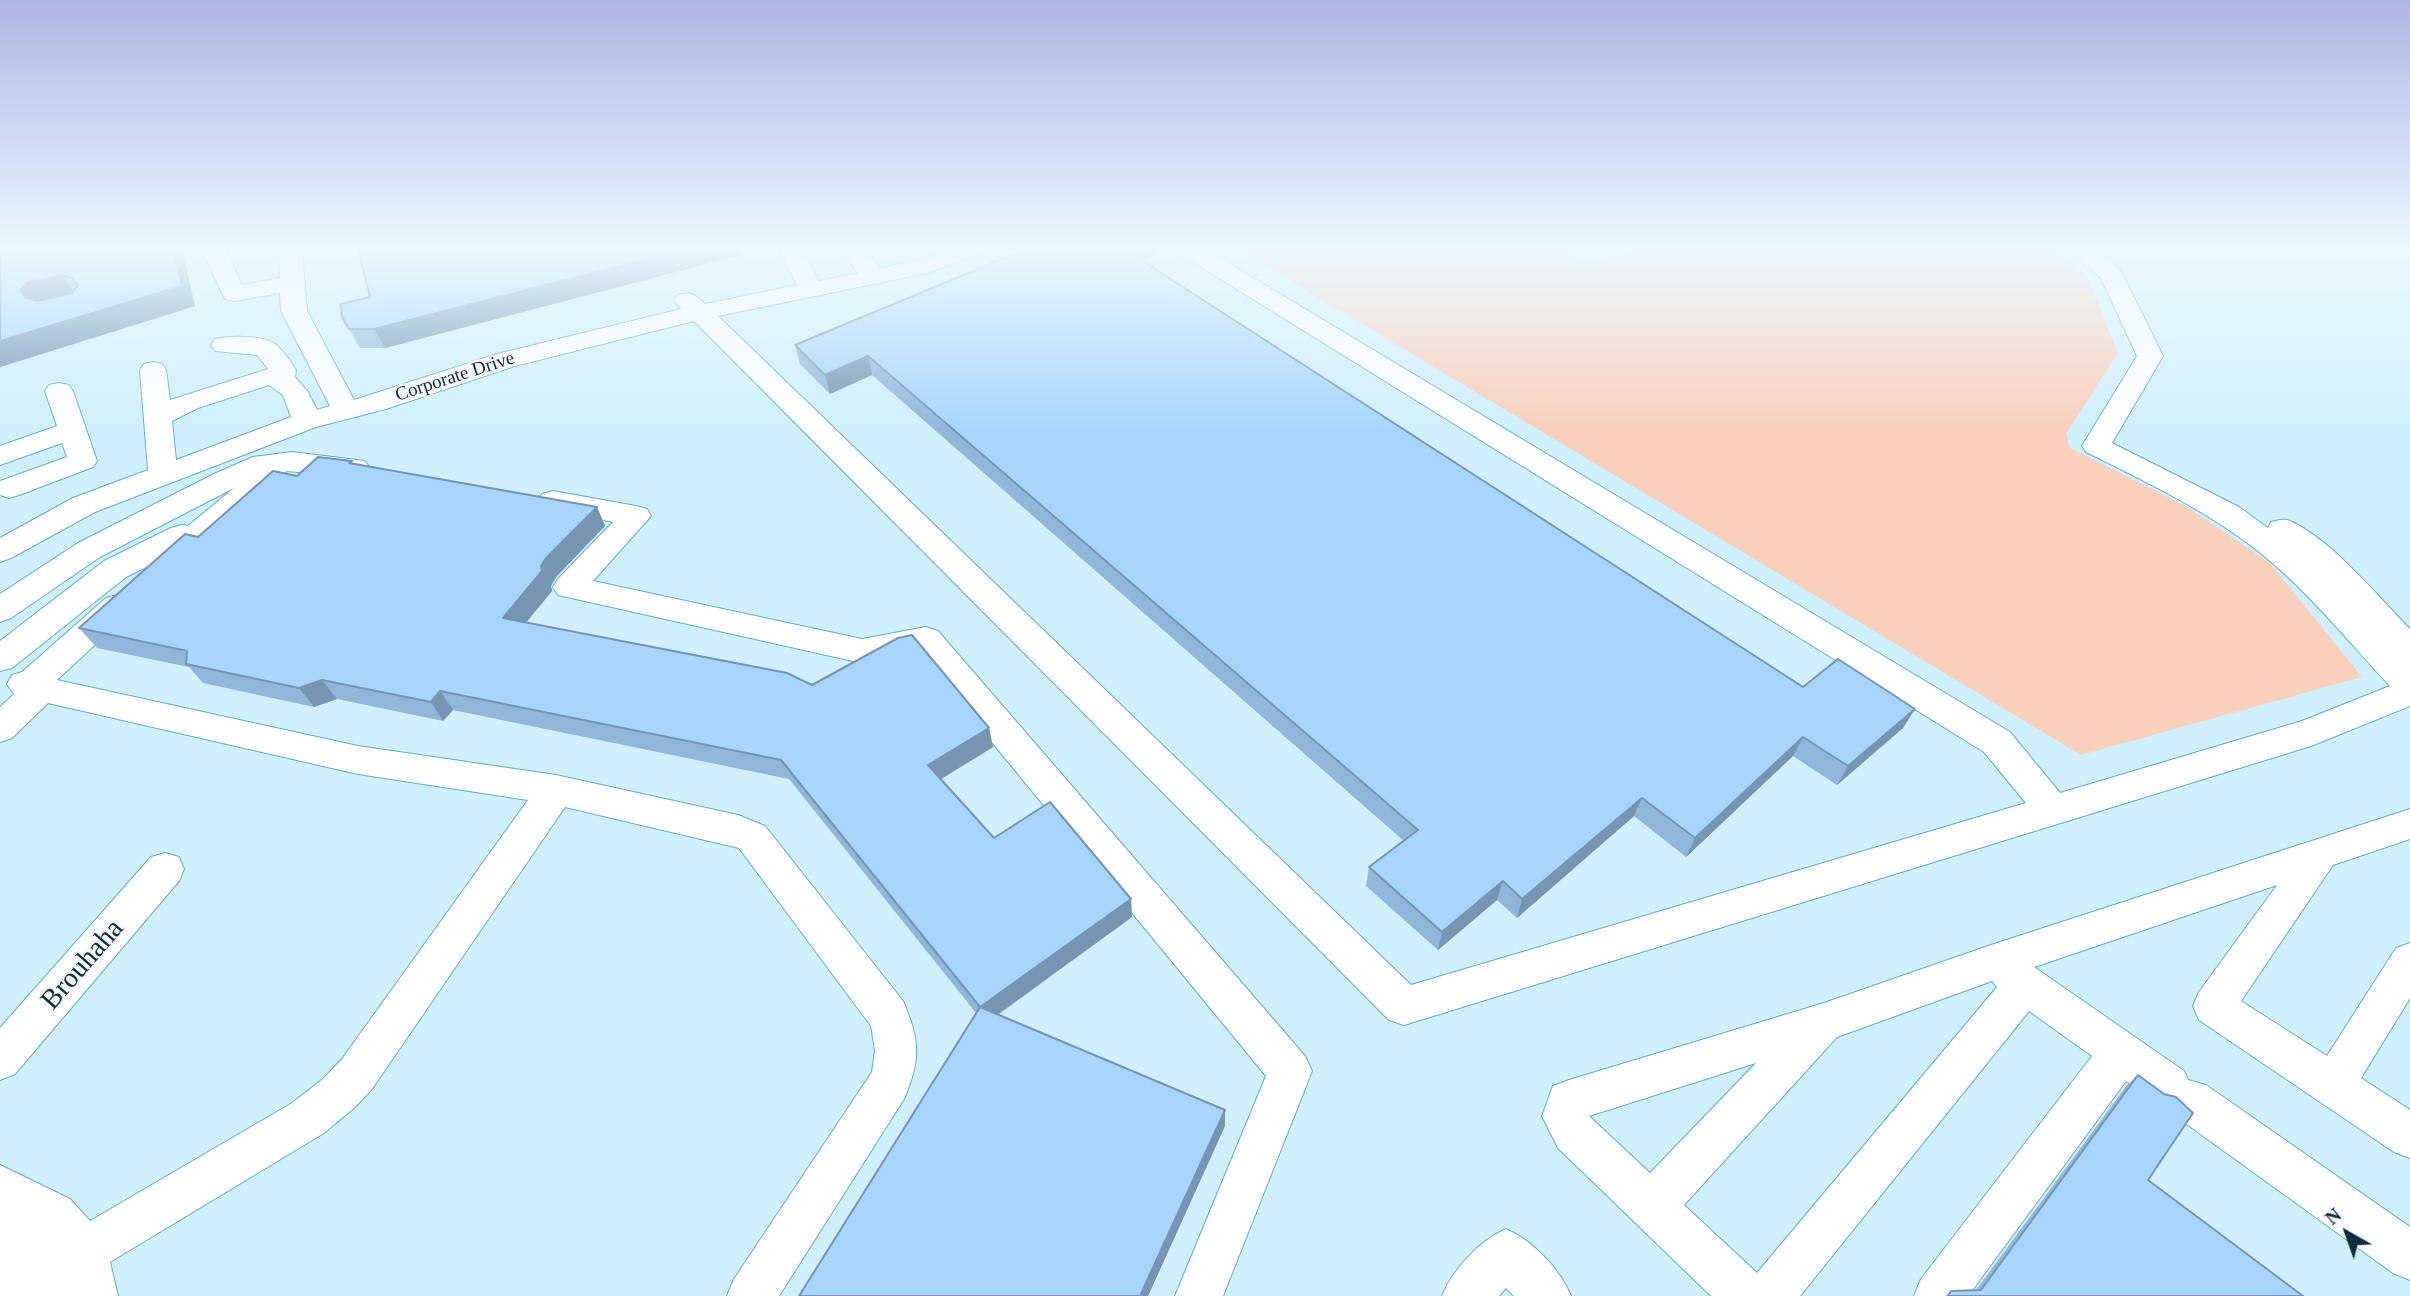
<!DOCTYPE html>
<style>
body{margin:0}
#map{position:relative;width:2410px;height:1296px;overflow:hidden;background:#d1f0fe;font-family:Georgia,serif}
canvas{display:block}
.north{position:absolute;left:2312px;top:1198px;width:70px;height:70px;-webkit-text-stroke:5px #f7f7f7;paint-order:stroke;rotate:320deg;font-size:19px;font-weight:700;line-height:28px;text-align:center;color:#0a2e3b}
.north::after{content:'';display:block;margin:auto;width:24px;height:32px;background:#0a2e3b;clip-path:polygon(50% 0,100% 100%,50% 72%,0 100%)}
</style>
<div id="map">
<canvas width="2410" height="1296"></canvas>
<div class="north">N</div>
</div>
<script>
const c = document.querySelector('canvas').getContext('2d');
c.lineJoin = 'round';
function paint(path, color) { c.fillStyle = color; c.fill(path, 'evenodd'); }
function stroke(path, color, width, dash) { c.strokeStyle = color; c.lineWidth = width; c.lineCap = dash ? 'butt' : 'round'; c.setLineDash(dash || []); c.stroke(path); }
function drawText(font, color, halo, rows, align = 'center') {
  c.font = font + ' Georgia,serif'; c.lineWidth = 5; c.setLineDash([]); c.textBaseline = 'middle'; c.strokeStyle = halo; c.fillStyle = color; for (const [text, x, y, turn = 0] of rows) {
    c.save(); c.translate(x, y); c.rotate((+turn || 0) * Math.PI / 180); c.textAlign = isNaN(turn) ? turn : align; if (halo) c.strokeText(text, 0, 0); c.fillText(text, 0, 0); c.restore();
  }
}
paint(new Path2D(`
 M 1237,249 L 1563,249 L 1587,266 L 1637,249 L 2053,249 L 2087,275 L 2118,353 L 2066,434 L 2070,448 L 2184,505 L 2270,563 L 2362,677 L 2081,755 Z`), '#f9d0bc');
const minor = new Path2D(`
 M 201,249 L 225,249 L 242,285 L 280,278 L 278,249 L 302,249 L 307,311 L 354,400 L 497,354 L 681,309 L 674,300 L 678,295 C 691,291 696,295 705,304 L 797,285 L 778,249 L 802,249 L 819,281 L 858,273 L 839,249 L 864,249 L 880,268 L 921,260 L 951,249 L 984,249 L 980,254 L 927,273 L 718,316 L 1411,985 L 2026,803 L 1984,752 L 1180,254 L 1176,249 L 1205,249 L 2010,732 L 2060,793 L 2302,721 L 2390,686 C 2348,641 2307,590 2258,551 C 2206,510 2146,482 2086,452 L 2082,446 L 2137,356 L 2101,278 L 2065,249 L 2092,249 L 2120,269 L 2163,356 L 2112,443 L 2239,507 L 2268,528 L 2271,522 C 2279,520 2285,518 2292,522 C 2333,541 2378,597 2410,629 L 2410,706 L 2311,746 L 1404,1025 L 1389,1020 L 694,321 L 515,366 L 386,409 L 316,427 L 95,512 L 11,558 L 0,562 L 0,538 L 73,498 L 148,470 L 140,370 L 144,364 L 153,362 L 162,364 L 166,370 L 170,400 L 268,369 L 257,355 L 215,351 L 211,345 L 215,339 C 229,336 263,335 275,344 C 283,350 291,362 296,370 L 295,377 L 308,392 L 317,410 L 330,406 L 281,311 L 280,293 L 234,301 L 225,299 ZM 269,385 L 283,395 L 291,417 L 176,460 L 172,421 L 198,408 Z
 M 59,383 L 69,385 L 73,391 L 97,461 L 93,467 L 19,495 L 9,498 L 0,495 L 0,481 L 67,457 L 62,443 L 0,465 L 0,446 L 57,426 L 45,391 L 49,385 Z
 M 292,452 L 365,461 L 370,468 L 365,475 L 355,477 L 287,471 L 174,573 L 163,576 L 152,573 L 148,566 L 126,577 L 12,668 L 0,671 L 0,641 L 104,561 L 171,528 L 182,525 L 188,526 L 234,488 L 100,557 L 11,618 L 0,622 L 0,594 L 78,543 L 214,474 L 253,457 Z
 M 553,491 L 636,506 L 647,509 L 651,516 L 593,581 L 862,639 L 926,627 L 938,631 L 1305,1056 L 1312,1071 L 1223,1296 L 1175,1296 L 1266,1076 L 918,652 L 862,663 L 558,595 L 553,587 L 558,579 L 613,522 L 542,508 L 538,501 L 542,494 Z
 M 117,595 L 128,598 L 133,606 L 128,614 L 57,680 L 358,746 L 556,775 L 738,815 L 765,826 L 903,1001 C 920,1040 921,1060 904,1099 L 779,1296 L 727,1296 L 734,1279 L 872,1072 L 875,1050 L 871,1026 L 739,848 L 565,807 L 372,1089 L 354,1108 L 324,1133 L 110,1262 L 118,1296 L 0,1296 L 0,1165 L 70,1199 L 90,1221 L 292,1103 L 324,1078 L 342,1059 L 528,800 L 358,774 L 48,703 L 12,738 L 0,742 L 0,707 L 14,694 L 7,684 L 12,675 L 22,672 L 106,598 Z
 M 2410,809 L 2410,839 L 2333,865 L 2241,1001 L 2327,1056 L 2396,948 L 2410,943 L 2410,998 L 2361,1078 L 2410,1110 L 2410,1158 L 2394,1152 L 2199,1020 L 2193,1006 L 2199,992 L 2277,885 L 2034,967 L 2184,1071 L 2188,1080 L 2206,1085 L 2410,1227 L 2410,1280 L 2393,1273 L 2174,1115 L 2171,1106 L 2154,1101 L 2126,1081 L 1968,1296 L 1914,1296 L 1921,1279 L 2092,1056 L 2029,1011 L 1800,1296 L 1711,1296 L 1558,1148 L 1542,1116 L 1553,1086 L 1569,1080 L 1824,1003 L 1994,944 ZM 1992,981 L 1997,987 L 1757,1273 L 1684,1205 L 1837,1037 ZM 1756,1063 L 1650,1173 L 1589,1116 Z
 M 165,853 L 179,857 L 184,869 L 179,881 L 15,1074 L 0,1080 L 0,1028 L 151,857 Z
 M 1506,1229 C 1533,1241 1560,1269 1571,1296 L 1514,1296 L 1506,1288 L 1499,1296 L 1442,1296 C 1453,1269 1479,1241 1506,1229 Z`);
stroke(minor, '#5cadce', 2);
paint(minor, '#fff');
paint(new Path2D(`
 M 3,249 L 182,249 L 195,306 L 0,367 L 0,250 Z
 M 358,249 L 748,249 L 737,256 L 385,348 L 360,348 L 342,317 L 370,297 Z
 M 1026,249 L 1158,249 L 1158,252 L 1141,260 L 1803,687 L 1915,709 L 1903,728 L 1837,785 L 1793,756 L 1686,857 L 1634,816 L 1517,918 L 1497,900 L 1438,950 L 1366,886 L 1369,867 L 1404,841 L 872,375 L 830,394 L 800,364 L 795,345 Z
 M 354,464 L 597,507 L 605,526 L 556,577 L 551,586 L 552,591 L 526,623 L 812,685 L 989,728 L 993,747 L 941,779 L 994,838 L 1131,899 L 1132,917 L 998,1015 L 1225,1110 L 1225,1126 L 1148,1296 L 799,1296 L 976,1013 L 789,779 L 453,710 L 443,721 L 337,699 L 314,707 L 203,683 L 189,667 L 97,648 L 79,628 L 198,537 L 297,476 Z
 M 2138,1075 L 2148,1180 L 2303,1296 L 1945,1296 L 1951,1291 L 1976,1290 L 2127,1085 Z`), '#90b7da');
paint(new Path2D(`
 M 173,249 L 182,249 L 195,306 L 0,367 L 0,341 Z
 M 687,249 L 748,249 L 737,256 L 385,348 L 374,329 Z
 M 1123,249 L 1158,249 L 1158,252 L 1124,267 Z
 M 62,275 L 76,295 L 36,311 L 21,290 L 27,283 Z
 M 868,356 L 872,375 L 830,394 L 825,375 Z
 M 597,507 L 605,526 L 556,577 L 551,586 L 552,591 L 513,638 L 503,618 L 546,558 Z
 M 322,680 L 337,699 L 314,707 L 299,688 Z
 M 440,691 L 453,710 L 443,721 L 431,702 Z
 M 1915,709 L 1903,728 L 1837,785 L 1848,766 Z
 M 989,728 L 993,747 L 933,784 L 928,765 Z
 M 1803,737 L 1793,756 L 1686,857 L 1695,838 Z
 M 1642,798 L 1634,816 L 1517,918 L 1522,899 Z
 M 1503,881 L 1497,900 L 1438,950 L 1442,932 Z
 M 1131,899 L 1132,917 L 984,1024 L 980,1007 Z
 M 1225,1110 L 1225,1126 L 1148,1296 L 1140,1296 Z`), '#7695b2');
const building = new Path2D(`
 M 3,249 L 173,249 L 182,286 L 0,341 L 0,250 ZM 62,275 L 72,278 L 78,285 L 72,293 L 37,301 L 25,297 L 21,290 L 27,283 Z
 M 358,249 L 687,249 L 374,329 L 349,329 L 342,317 L 341,304 L 370,297 Z
 M 1026,249 L 1124,249 L 1803,687 L 1838,659 L 1915,709 L 1848,766 L 1803,737 L 1695,838 L 1642,798 L 1522,899 L 1503,881 L 1442,932 L 1369,867 L 1418,830 L 868,356 L 825,375 L 795,345 Z
 M 318,457 L 352,461 L 349,463 L 597,507 L 546,558 L 541,566 L 542,571 L 503,618 L 787,673 L 812,685 L 898,638 L 912,635 L 989,728 L 928,765 L 994,838 L 1050,802 L 1131,899 L 980,1007 L 781,760 L 440,691 L 431,702 L 322,680 L 299,688 L 186,664 L 187,651 L 79,628 L 185,534 L 198,537 L 273,471 L 297,476 Z
 M 980,1007 L 1225,1110 L 1140,1296 L 799,1296 Z
 M 2138,1075 L 2164,1094 L 2176,1097 L 2193,1113 L 2148,1180 L 2303,1296 L 1948,1296 L 1951,1291 L 1981,1290 Z`);
paint(building, '#a8d5fe');
stroke(building, '#7695b2', 2);
const sky = c.createLinearGradient(0, 0, 0, 430);
sky.addColorStop(0, '#aeb6e2');
sky.addColorStop(0.58, '#eaf8ff');
sky.addColorStop(1, '#eaf8ff00');
c.fillStyle = sky;
c.fillRect(0, 0, 2410, 430);
drawText('19px', '#0a2e3b', '#f7f7f7', [
 ["Corporate Drive",455,377,-18]
]);
drawText('28px', '#0a2e3b', '#f7f7f7', [
 ["Brouhaha",83,965,-49]
]);
</script>
